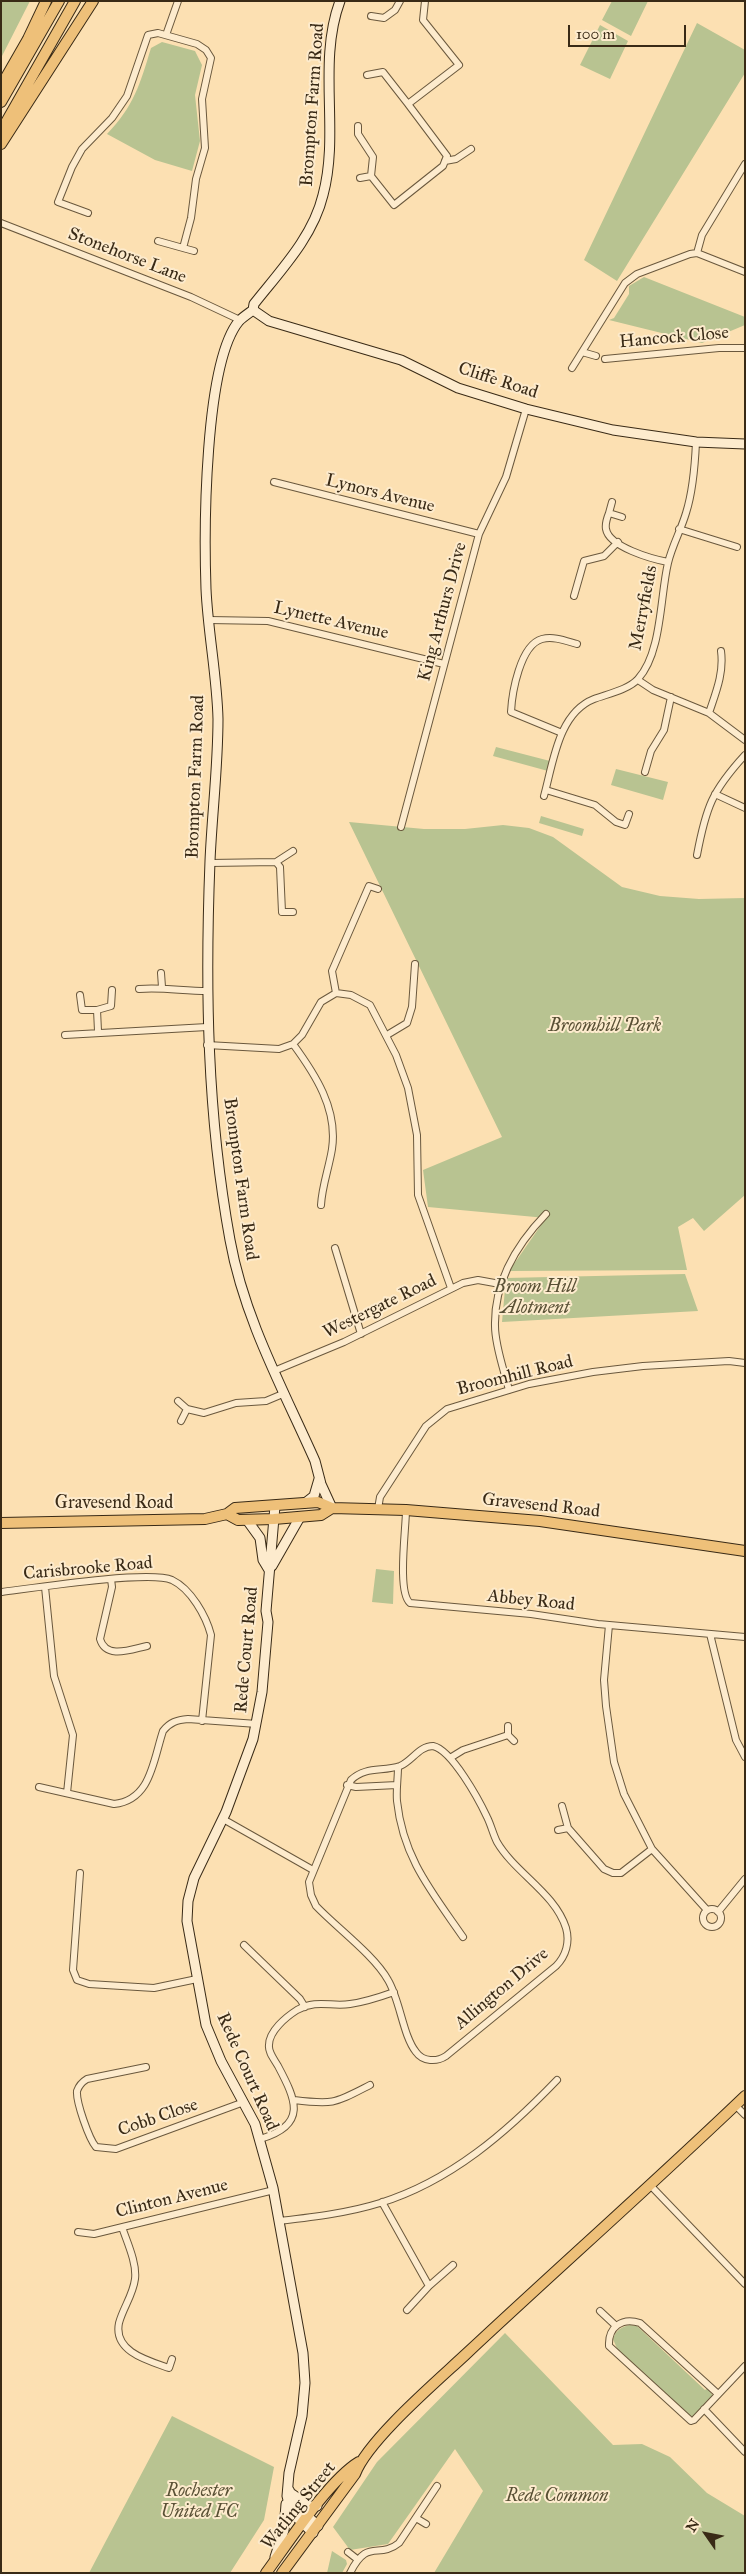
<!DOCTYPE html>
<style>
body{margin:0}
#map{position:relative;width:746px;height:2574px;overflow:hidden;background:#fce0b2;font-family:"IM FELL Great Primer",serif}
canvas{display:block}
.frame{position:absolute;inset:0;border:2px solid #392a16;pointer-events:none}
.north{position:absolute;left:681px;top:2509px;width:50px;height:50px;-webkit-text-stroke:4px #fdebcd;paint-order:stroke;rotate:303deg;font-size:14px;font-weight:700;line-height:20px;text-align:center;color:#392a16}
.north::after{content:'';display:block;margin:auto;width:18px;height:22px;background:#392a16;clip-path:polygon(50% 0,100% 100%,50% 72%,0 100%)}
.scale{position:absolute;left:568px;top:25px;width:118px;height:22px;box-sizing:border-box;border:2px solid #392a16;border-top:0;padding-left:6px;font-size:15px;line-height:18px;white-space:nowrap;color:#392a16;-webkit-text-stroke:4px #fdebcd;paint-order:stroke}
</style>
<div id="map">
<canvas width="746" height="2574"></canvas>
<div class="frame"></div>
<div class="north">N</div>
<div class="scale">100 m</div>
</div>
<script>
const c = document.querySelector('canvas').getContext('2d');
c.lineJoin = 'round';
function paint(path, color) { c.fillStyle = color; c.fill(path, 'evenodd'); }
function stroke(path, color, width, dash) { c.strokeStyle = color; c.lineWidth = width; c.lineCap = dash ? 'butt' : 'round'; c.setLineDash(dash || []); c.stroke(path); }
function drawText(font, color, halo, rows, align = 'center') {
  c.font = font + ' "IM FELL Great Primer",serif'; c.lineWidth = 4; c.setLineDash([]); c.textBaseline = 'middle'; c.strokeStyle = halo; c.fillStyle = color; for (const [text, x, y, turn = 0] of rows) {
    c.save(); c.translate(x, y); c.rotate((+turn || 0) * Math.PI / 180); c.textAlign = isNaN(turn) ? turn : align; if (halo) c.strokeText(text, 0, 0); c.fillText(text, 0, 0); c.restore();
  }
}
paint(new Path2D(`
 M 1,1 L 30,1 L 1,58 Z
 M 612,1 L 648,1 L 631,36 L 602,20 Z
 M 697,23 L 745,50 L 745,73 L 617,281 L 584,260 Z
 M 600,25 L 628,41 L 610,79 L 580,65 Z
 M 162,42 L 195,51 L 202,65 L 195,95 L 200,141 L 192,171 L 155,160 L 107,134 C 134,106 140,84 151,48 Z
 M 644,277 L 745,317 L 745,325 L 702,343 L 609,320 L 614,318 L 629,294 L 629,286 Z
 M 496,747 L 550,761 L 548,771 L 493,756 Z
 M 616,769 L 668,782 L 663,800 L 611,785 Z
 M 541,816 L 584,829 L 582,836 L 539,823 Z
 M 349,822 L 424,829 L 465,829 L 503,825 L 529,828 L 553,837 L 622,887 L 660,896 L 699,899 L 745,898 L 745,1195 L 704,1231 L 693,1218 L 678,1227 L 687,1270 L 509,1271 L 546,1218 L 428,1207 L 423,1170 L 502,1137 Z
 M 685,1274 L 698,1311 L 502,1322 L 506,1278 Z
 M 376,1569 L 394,1571 L 393,1604 L 372,1602 Z
 M 630,2325 L 637,2326 L 705,2390 L 708,2388 L 713,2396 L 694,2417 L 691,2418 L 618,2351 L 613,2339 C 616,2330 621,2327 630,2325 Z
 M 505,2333 L 613,2445 L 642,2444 L 670,2457 L 707,2493 L 745,2516 L 745,2573 L 434,2573 L 483,2491 L 455,2449 L 388,2544 L 350,2550 L 333,2527 L 377,2462 Z
 M 172,2416 L 274,2467 L 264,2520 L 230,2573 L 89,2573 Z
 M 332,2551 L 346,2560 L 347,2564 L 342,2573 L 327,2573 Z`), '#b8c391');
const street = new Path2D(`
 M 371,16 L 384,18 L 395,10 L 400,1
 M 166,35 L 178,1
 M 367,75 L 383,72 L 408,104
 M 358,126 L 358,134 L 373,157 L 371,176 L 394,205 L 443,166 L 447,156 L 408,104 L 459,65 L 423,20 L 425,1
 M 445,161 L 456,159 L 471,149
 M 360,178 L 371,176
 M 88,213 L 58,202 L 72,167 L 82,149 L 112,118 L 127,96 L 148,35 L 158,33 L 197,44 L 206,50 L 211,58 L 202,99 L 205,148 L 196,179 L 191,218 L 183,248 L 158,241
 M 1,223 L 191,297 L 240,320
 M 183,248 L 194,251
 M 697,253 L 702,235 L 745,164
 M 582,352 L 596,356
 M 605,359 L 719,348 L 745,348
 M 572,368 L 625,283 L 637,274 L 690,254 L 697,253 L 745,272
 M 274,482 L 479,534
 M 609,513 L 612,502
 M 622,517 L 609,513 C 607,518 605,524 606,529 C 609,547 652,559 668,562
 M 679,529 L 737,547
 M 574,596 L 584,561 L 604,556 L 618,542
 M 209,620 L 268,621 L 444,664
 M 638,680 L 653,690 L 709,713 L 745,740
 M 709,713 C 716,692 724,673 721,651
 M 562,733 L 511,712 C 512,693 520,645 542,639 C 554,636 566,641 577,644
 M 645,772 L 651,751 L 664,730 L 671,697
 M 546,790 L 595,805 L 616,822 L 625,825 L 629,814
 M 715,794 L 745,808
 M 544,796 C 553,764 558,713 594,699 C 607,694 628,690 638,679 C 662,653 660,596 668,563 C 672,546 681,530 686,513 C 693,491 695,465 696,442
 M 401,827 L 479,534 L 506,477 L 526,409
 M 697,855 C 706,807 712,791 745,755
 M 276,862 L 293,851
 M 210,863 L 276,862 L 280,867 L 282,912 L 293,912
 M 161,973 L 162,987
 M 139,989 C 162,987 183,991 207,991
 M 336,993 L 332,971 L 369,886 L 378,889
 M 80,995 L 82,1010 L 97,1010
 M 98,1031 L 97,1010 L 111,1006 L 112,990
 M 65,1035 L 207,1027
 M 387,1035 L 407,1023 L 412,1007 L 415,964
 M 293,1044 C 315,1074 338,1109 332,1149 C 329,1168 322,1186 321,1205
 M 207,1045 L 279,1049 L 293,1044 L 302,1035 L 321,1002 L 336,993 L 351,995 L 370,1005 L 396,1055 L 408,1088 L 417,1135 L 418,1195 L 451,1288
 M 335,1248 L 361,1334
 M 274,1371 L 344,1342 L 463,1283 L 478,1280 L 500,1284
 M 509,1390 C 504,1370 495,1346 495,1326 C 494,1282 516,1245 546,1214
 M 178,1401 L 187,1409 L 204,1413 L 236,1403 L 266,1401 L 285,1393
 M 181,1421 L 187,1409
 M 378,1509 L 380,1497 L 426,1426 L 447,1409 L 529,1384 L 593,1372 L 643,1366 L 729,1361 L 745,1363
 M 406,1510 C 406,1529 397,1592 410,1603 L 531,1614 L 598,1624 L 745,1637
 M 111,1579 L 112,1587 L 100,1639 C 106,1660 132,1649 147,1646
 M 45,1587 L 54,1676 L 73,1735 L 67,1793
 M 2,1592 C 33,1588 149,1570 172,1580 C 191,1589 206,1616 211,1635 L 202,1721
 M 609,1625 L 604,1680 L 606,1706 L 614,1762 L 624,1794 L 652,1849 L 707,1910
 M 710,1634 L 736,1740 L 745,1757
 M 508,1735 L 508,1726
 M 433,1746 C 452,1750 479,1800 487,1817 C 491,1825 493,1834 497,1842 C 515,1873 555,1893 566,1928 C 570,1942 566,1956 556,1966 L 446,2056 C 437,2062 423,2062 416,2052 C 403,2036 400,2000 388,1980 C 374,1955 337,1928 316,1906 L 311,1895 L 309,1882 L 351,1780 C 366,1766 382,1772 400,1766 C 412,1761 419,1746 433,1746 Z
 M 450,1758 L 463,1750 L 508,1735 L 514,1741
 M 398,1767 C 398,1778 396,1790 397,1801 C 403,1858 432,1892 463,1937
 M 347,1785 L 356,1787 L 397,1785
 M 39,1787 L 114,1804 C 151,1800 153,1761 163,1731 C 170,1722 177,1720 188,1719 L 257,1724
 M 562,1806 L 568,1828 L 604,1869 L 613,1873 L 621,1873 L 652,1849
 M 223,1819 L 313,1870
 M 558,1830 L 568,1828
 M 80,1873 L 73,1970 L 77,1980 L 89,1984 L 154,1988 L 197,1979
 M703 1918a9 9 0 1 1 18 0a9 9 0 1 1-18 0Z
 M 718,1912 L 745,1879
 M 244,1945 L 300,1999 L 305,2007
 M 146,2067 L 87,2079 C 82,2082 79,2085 77,2091 C 76,2102 89,2139 96,2147 L 116,2149 L 244,2102
 M 294,2100 C 334,2105 335,2103 370,2085
 M 735,2105 L 745,2115
 M 260,2139 C 308,2125 296,2100 278,2066 C 274,2059 268,2052 269,2045 C 269,2031 286,2017 297,2010 C 317,1999 331,2007 350,2004 C 365,2002 380,1997 394,1992
 M 651,2186 L 745,2284
 M 382,2202 L 429,2286 L 407,2310
 M 279,2221 C 313,2217 348,2213 380,2203 C 451,2181 507,2132 557,2080
 M 122,2227 C 127,2242 137,2263 135,2279 C 133,2295 123,2308 119,2323 C 113,2352 149,2361 169,2368 L 172,2359
 M 78,2232 L 94,2234 L 274,2190
 M 429,2286 L 453,2265
 M 600,2311 L 615,2325
 M 718,2394 L 640,2323 C 622,2317 608,2327 609,2346 L 691,2421 L 694,2420 L 745,2366
 M 704,2409 L 745,2452
 M 416,2518 L 426,2524
 M 348,2552 L 357,2559
 M 350,2573 C 368,2537 378,2560 399,2543 L 437,2486`);
const secondary = new Path2D(`
 M 253,310 L 269,321 L 401,360 L 458,388 L 526,409 L 613,430 L 696,442 L 745,444
 M 305,1503 L 314,1496 L 319,1479
 M 275,1506 L 266,1611 L 268,1622 L 262,1692 L 253,1739 L 226,1812 L 194,1878 L 188,1901 L 187,1921 L 206,2025 L 221,2061 L 255,2124 L 273,2188 L 303,2353 L 305,2383 L 302,2416 L 289,2473 L 287,2496 L 291,2512 L 313,2533
 M 332,1508 L 321,1484 L 315,1461 C 283,1389 244,1318 230,1240 C 207,1114 205,989 210,861 C 212,814 218,767 218,719 C 217,676 208,633 206,589 C 204,532 204,363 239,321 C 243,317 249,313 253,310 L 254,304 C 280,271 313,237 323,195 C 340,132 317,63 340,1
 M 247,1520 L 260,1538 L 263,1560 L 269,1570
 M 272,1566 L 300,1517
 M 289,2490 L 297,2506 L 318,2526
 M 292,2494 L 309,2506 L 317,2506
 M 275,2557 L 284,2530 L 286,2504`);
const primary = new Path2D(`
 M 1,86 L 28,39 L 46,1
 M 1,102 L 59,1
 M 1,131 L 75,1
 M 1,144 L 93,1
 M 227,1514 L 238,1520 L 274,1519 L 321,1515 L 332,1508
 M 1,1523 L 205,1519 L 227,1514 L 235,1508 L 318,1502 L 332,1508 L 406,1510 L 540,1521 L 745,1551
 M 266,2573 C 288,2543 329,2480 359,2462
 M 282,2573 L 355,2474 C 368,2440 436,2382 465,2355 C 558,2268 653,2184 745,2096`);
stroke(street, '#6a583d', 8);
stroke(secondary, '#392a16', 11);
stroke(primary, '#392a16', 12);
stroke(street, '#fdebcd', 6);
stroke(secondary, '#fdebcd', 9);
stroke(primary, '#eec079', 10);
drawText('18px', '#392a16', '#fdebcd', [
 ["Brompton Farm Road",313,105,-86],
 ["Stonehorse Lane",127,256,21],
 ["Hancock Close",674,338,-5],
 ["Cliffe Road",498,381,18],
 ["Lynors Avenue",380,494,14],
 ["Merryfields",644,608,-79],
 ["King Arthurs Drive",443,612,-75],
 ["Lynette Avenue",331,621,13],
 ["Brompton Farm Road",196,777,-88],
 ["Brompton Farm Road",240,1179,82],
 ["Westergate Road",380,1307,-26],
 ["Broomhill Road",515,1376,-14],
 ["Gravesend Road",114,1504],
 ["Gravesend Road",541,1506,6],
 ["Carisbrooke Road",88,1569,-5],
 ["Abbey Road",531,1601,6],
 ["Rede Court Road",247,1650,-85],
 ["Allington Drive",502,1989,-40],
 ["Rede Court Road",247,2072,66],
 ["Cobb Close",158,2118,-19],
 ["Clinton Avenue",172,2199,-14],
 ["Watling Street",299,2506,-51]
]);
drawText('italic 18px', '#595035', '#fdebcd', [
 ["Broomhill Park",605,1027],
 ["Broom Hill",535,1288],
 ["Alotment",535,1309],
 ["Rochester",199,2492],
 ["United FC",199,2513],
 ["Rede Common",557,2497]
]);
</script>
